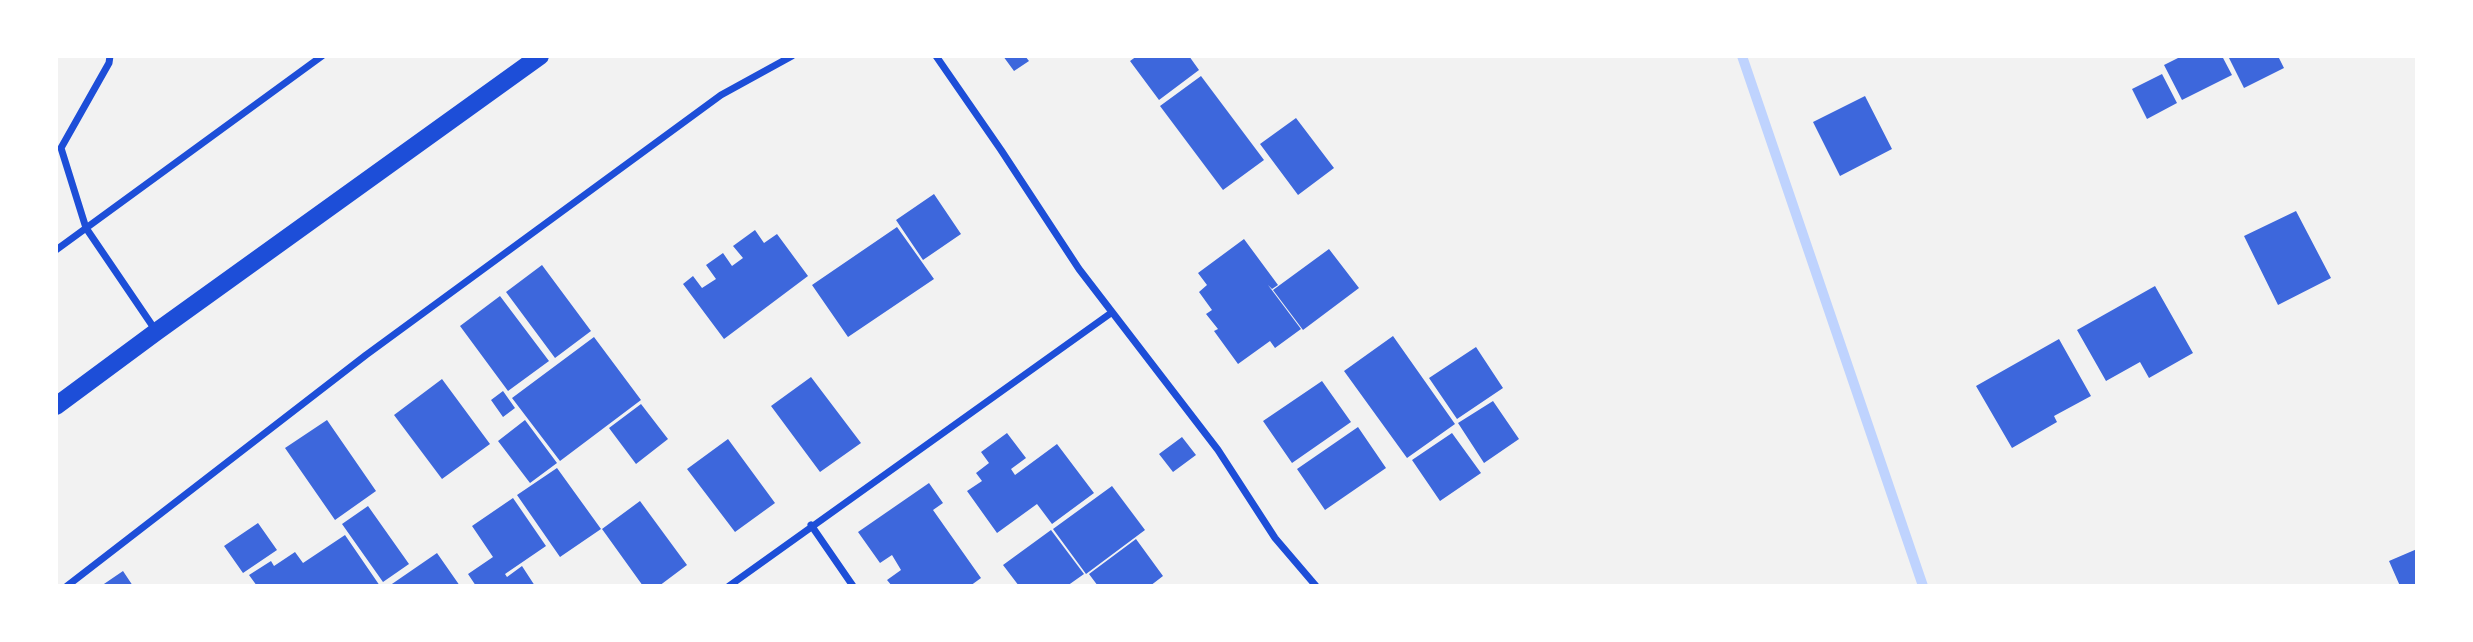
<!DOCTYPE html>
<style>
body{margin:0}
#map{position:relative;width:2473px;height:642px;overflow:hidden;background:#f2f2f2;font-family:"Nunito Sans",sans-serif}
canvas{display:block}
.frame{position:absolute;inset:0;border:58px solid #fff;pointer-events:none}
</style>
<div id="map">
<canvas width="2473" height="642"></canvas>
<div class="frame"></div>
</div>
<script>
const c = document.querySelector('canvas').getContext('2d');
c.lineJoin = 'round';
function stroke(path, color, width, dash) { c.strokeStyle = color; c.lineWidth = width; c.lineCap = dash ? 'butt' : 'round'; c.setLineDash(dash || []); c.stroke(path); }
function paint(path, color) { c.fillStyle = color; c.fill(path, 'evenodd'); }
stroke(new Path2D(`
 M 1742,56 L 1923,586`), '#bfd3fe', 10);
paint(new Path2D(`
 M 1003,56 L 1025,56 L 1029,61 L 1014,71 Z
 M 1137,56 L 1189,56 L 1199,70 L 1159,100 L 1130,61 Z
 M 2182,56 L 2222,56 L 2232,75 L 2182,100 L 2164,65 Z
 M 2228,56 L 2278,56 L 2284,68 L 2244,88 Z
 M 2162,74 L 2177,103 L 2147,119 L 2132,89 Z
 M 1201,76 L 1264,160 L 1223,190 L 1160,106 Z
 M 1865,96 L 1892,149 L 1840,176 L 1813,122 Z
 M 1296,118 L 1334,168 L 1298,195 L 1260,144 Z
 M 934,194 L 961,234 L 923,260 L 896,220 Z
 M 2296,211 L 2331,278 L 2278,305 L 2244,236 Z
 M 897,227 L 934,279 L 848,337 L 812,285 Z
 M 755,230 L 764,243 L 777,234 L 808,276 L 724,339 L 683,284 L 693,276 L 702,288 L 716,279 L 706,265 L 723,253 L 732,266 L 743,258 L 733,246 Z
 M 1244,239 L 1278,285 L 1272,289 L 1268,285 L 1301,329 L 1275,348 L 1270,341 L 1238,364 L 1214,331 L 1218,329 L 1206,314 L 1212,310 L 1199,292 L 1207,285 L 1198,273 Z
 M 1329,249 L 1359,288 L 1303,330 L 1273,290 Z
 M 542,265 L 591,331 L 555,358 L 506,292 Z
 M 2155,286 L 2193,353 L 2149,378 L 2140,362 L 2106,381 L 2077,330 Z
 M 500,296 L 549,361 L 508,391 L 460,326 Z
 M 1393,336 L 1455,424 L 1407,458 L 1344,371 Z
 M 594,337 L 641,400 L 560,461 L 512,398 Z
 M 2059,339 L 2091,396 L 2054,416 L 2057,422 L 2012,448 L 1976,386 Z
 M 1476,347 L 1503,388 L 1457,419 L 1429,378 Z
 M 811,377 L 861,443 L 820,472 L 771,406 Z
 M 442,379 L 490,444 L 442,479 L 394,415 Z
 M 1322,381 L 1351,422 L 1292,463 L 1263,421 Z
 M 503,391 L 515,408 L 503,417 L 491,400 Z
 M 1493,401 L 1519,439 L 1484,463 L 1458,423 Z
 M 641,404 L 668,439 L 636,464 L 609,428 Z
 M 327,420 L 376,491 L 335,520 L 285,448 Z
 M 525,420 L 557,463 L 530,483 L 498,441 Z
 M 1358,427 L 1386,468 L 1325,510 L 1297,469 Z
 M 1007,433 L 1026,458 L 1011,469 L 1015,475 L 1057,444 L 1094,493 L 1052,524 L 1037,504 L 997,533 L 967,491 L 982,481 L 976,473 L 989,463 L 981,452 Z
 M 1452,433 L 1481,473 L 1440,501 L 1412,460 Z
 M 1182,437 L 1196,455 L 1173,472 L 1159,454 Z
 M 728,439 L 775,503 L 735,532 L 687,469 Z
 M 557,468 L 601,529 L 560,557 L 517,495 Z
 M 929,483 L 943,503 L 933,510 L 981,578 L 970,586 L 892,586 L 887,580 L 901,570 L 892,555 L 880,563 L 858,532 Z
 M 1112,486 L 1145,530 L 1086,574 L 1053,529 Z
 M 513,498 L 546,546 L 505,574 L 507,577 L 522,566 L 535,586 L 476,586 L 468,574 L 493,557 L 472,526 Z
 M 640,501 L 687,565 L 659,586 L 643,586 L 602,529 Z
 M 368,506 L 409,564 L 383,582 L 342,524 Z
 M 258,523 L 277,550 L 243,573 L 224,546 Z
 M 1051,530 L 1084,574 L 1067,586 L 1019,586 L 1003,565 Z
 M 345,535 L 380,586 L 257,586 L 249,575 L 271,561 L 274,566 L 295,552 L 303,563 Z
 M 1136,539 L 1163,576 L 1150,586 L 1098,586 L 1089,574 Z
 M 2417,549 L 2417,586 L 2400,586 L 2389,561 Z
 M 437,553 L 460,586 L 389,586 Z
 M 123,571 L 133,586 L 101,586 Z`), '#3d67dc');
stroke(new Path2D(`
 M 110,56 L 109,63 L 61,148 L 86,228 L 156,331
 M 936,56 L 1001,150 L 1079,269 L 1218,450 L 1275,538 L 1316,586
 M 56,250 L 322,56
 M 811,525 L 853,586
 M 67,586 L 366,355 L 721,95 L 792,56
 M 729,586 L 1111,313`), '#1d4ed8', 7);
stroke(new Path2D(`
 M 56,406 L 156,332 L 540,56`), '#1d4ed8', 18);
</script>
